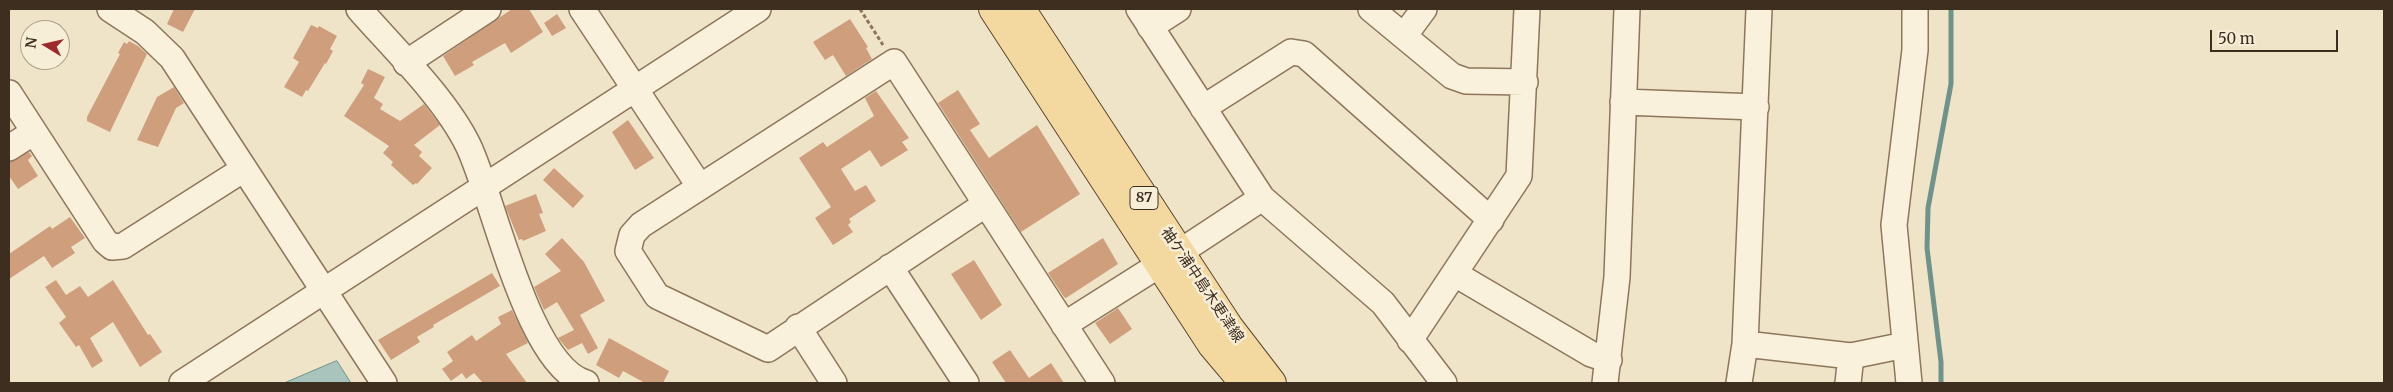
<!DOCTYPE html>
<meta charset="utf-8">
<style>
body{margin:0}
#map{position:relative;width:2393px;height:392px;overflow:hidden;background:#f0e4c8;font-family:Merriweather,serif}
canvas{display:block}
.frame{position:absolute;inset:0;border:10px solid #3d2e20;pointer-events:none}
.north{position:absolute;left:20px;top:20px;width:50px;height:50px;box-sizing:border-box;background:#f7eed8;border:1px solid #ada18e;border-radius:50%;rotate:279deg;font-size:14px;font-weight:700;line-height:20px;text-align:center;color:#3d2e20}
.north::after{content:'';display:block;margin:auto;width:18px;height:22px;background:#9e2a2b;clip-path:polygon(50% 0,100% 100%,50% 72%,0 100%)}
.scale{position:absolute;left:2210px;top:30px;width:128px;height:22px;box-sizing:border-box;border:2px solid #3d2e20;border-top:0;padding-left:6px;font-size:15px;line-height:18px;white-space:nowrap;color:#3d2e20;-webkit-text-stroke:4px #f7eed8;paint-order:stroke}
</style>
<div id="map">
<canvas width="2393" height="392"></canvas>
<div class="frame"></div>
<div class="north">N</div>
<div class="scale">50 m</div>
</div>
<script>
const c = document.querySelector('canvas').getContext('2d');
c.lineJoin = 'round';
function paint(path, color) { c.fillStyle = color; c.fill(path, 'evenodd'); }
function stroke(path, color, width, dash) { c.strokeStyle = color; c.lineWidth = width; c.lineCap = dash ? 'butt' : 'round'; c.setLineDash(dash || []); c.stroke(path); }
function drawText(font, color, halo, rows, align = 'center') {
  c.font = font + ' Merriweather,"Noto Sans JP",serif'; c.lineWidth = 5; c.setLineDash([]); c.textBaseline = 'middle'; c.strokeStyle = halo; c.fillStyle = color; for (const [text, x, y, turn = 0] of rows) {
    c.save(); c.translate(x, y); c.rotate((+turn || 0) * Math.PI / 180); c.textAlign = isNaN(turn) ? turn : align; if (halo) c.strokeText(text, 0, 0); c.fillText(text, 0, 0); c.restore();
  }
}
const water = new Path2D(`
 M 337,361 L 351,383 L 284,383 L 331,363 Z`);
paint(water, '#a9c4bc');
stroke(water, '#6f938a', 1);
stroke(new Path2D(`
 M 1941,383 L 1941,362 L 1927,248 L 1928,208 L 1951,84 L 1951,9`), '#6f938a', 5);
paint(new Path2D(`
 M 174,9 L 195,9 L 183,32 L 167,24 Z
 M 512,9 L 529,9 L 543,32 L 511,53 L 505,43 L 472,62 L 474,65 L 455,76 L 443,56 Z
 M 557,14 L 566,28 L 552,36 L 544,23 Z
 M 850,19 L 868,47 L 866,48 L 872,59 L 846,76 L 833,55 L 825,60 L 813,42 Z
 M 311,25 L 318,28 L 319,26 L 337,36 L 330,49 L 333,51 L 326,64 L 325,63 L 308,91 L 306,90 L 302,97 L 284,87 L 299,62 L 293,58 Z
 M 129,41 L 138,46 L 147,54 L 110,132 L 87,121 L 87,117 L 120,54 L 118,53 L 124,42 L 127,44 Z
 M 368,69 L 385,77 L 374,98 L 383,104 L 380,109 L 400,121 L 424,104 L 440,125 L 414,145 L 422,152 L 419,156 L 432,168 L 417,184 L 416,183 L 413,185 L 391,165 L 393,162 L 383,153 L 389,146 L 344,116 L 364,85 L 361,83 Z
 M 174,87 L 184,103 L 176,108 L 158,147 L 137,140 L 157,97 Z
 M 958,90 L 980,124 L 970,130 L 989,158 L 1037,125 L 1080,194 L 1021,232 L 938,103 Z
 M 876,91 L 909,138 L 902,142 L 908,150 L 881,167 L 870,150 L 841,169 L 855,191 L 866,185 L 876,201 L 849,219 L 851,222 L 848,225 L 853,232 L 833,245 L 815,218 L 831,207 L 799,158 L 823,142 L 827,147 L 874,116 L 865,98 Z
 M 628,120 L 654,158 L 635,170 L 612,132 Z
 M 29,152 L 32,156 L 28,160 L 38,176 L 18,189 L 9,176 L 9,162 Z
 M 554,168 L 584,196 L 573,208 L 543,180 Z
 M 536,194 L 543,213 L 539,214 L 546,231 L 523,241 L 522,239 L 519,240 L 505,206 Z
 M 70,217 L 85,238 L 71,247 L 75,253 L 52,268 L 44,256 L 9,279 L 9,254 L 50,226 L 52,229 Z
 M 562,238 L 584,262 L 605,301 L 580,315 L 598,348 L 588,354 L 582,343 L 568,350 L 558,338 L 574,330 L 557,302 L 544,310 L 534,287 L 561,271 L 545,254 Z
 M 1103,238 L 1118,264 L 1066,298 L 1064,297 L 1048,273 Z
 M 974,260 L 1002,305 L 981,320 L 951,274 Z
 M 492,273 L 500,286 L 433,325 L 434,327 L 417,337 L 420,342 L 391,360 L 378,340 Z
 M 56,280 L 66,295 L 80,286 L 88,297 L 113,280 L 148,335 L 150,334 L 162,352 L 140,367 L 113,322 L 90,338 L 103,361 L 92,368 L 79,345 L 76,347 L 59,323 L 66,317 L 45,287 Z
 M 1118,308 L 1132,329 L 1110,344 L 1095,323 Z
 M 512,310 L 528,343 L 506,354 L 527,383 L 483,383 L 474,373 L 466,379 L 462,373 L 451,381 L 442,369 L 453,361 L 447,352 L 472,335 L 476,341 L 501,324 L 498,317 Z
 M 609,338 L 669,371 L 663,383 L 645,383 L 623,371 L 619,378 L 596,365 Z
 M 1010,350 L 1029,378 L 1051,363 L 1064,383 L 1006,383 L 992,362 Z`), '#cf9f7d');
const minor = new Path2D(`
 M 110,9 L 145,32 L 172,58 L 384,383
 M 359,9 C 394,49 445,98 468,145 C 494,198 527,366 586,383
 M 582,9 L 700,187
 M 1139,9 L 1262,198 L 1383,303 L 1444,383
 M 1371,9 L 1452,76 L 1466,81 L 1525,82
 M 1150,27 L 1178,9
 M 1404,36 L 1424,9
 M 406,63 L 488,9
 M 9,93 L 105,241 L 112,247 L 123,246 L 244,169
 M 1623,102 L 1756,107
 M 1203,108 L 1291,52 L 1304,54 L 1491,220
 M 9,148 L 34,132
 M 986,204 L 768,349 L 657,296 L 628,251 L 632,235 L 641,225 L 894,62 L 1102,383
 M 1180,252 L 1262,198
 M 890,267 L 966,383
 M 1455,274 L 1591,354 L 1609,360
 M 1064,325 L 1159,265
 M 798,327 L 834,383
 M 1410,340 L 1519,176 L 1527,9
 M 1745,344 L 1851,356 L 1905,345
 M 182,383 L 758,9
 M 1605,383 L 1617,277 L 1627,9
 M 1739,383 L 1745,344 L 1759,9
 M 1848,383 L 1851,356
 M 1909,383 L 1894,225 L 1915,50 L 1915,9`);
const major = new Path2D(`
 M 993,9 L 1212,345 L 1244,383
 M 1021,9 L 1229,327 L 1272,383`);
stroke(minor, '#8d765c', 28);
stroke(major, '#5b4430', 30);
stroke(new Path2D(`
 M 860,9 L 883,45`), '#8d765c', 3, [4, 2.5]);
stroke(minor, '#faf1dc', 25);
stroke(major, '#f3d9a0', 28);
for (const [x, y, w] of [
 [1144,198,28]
]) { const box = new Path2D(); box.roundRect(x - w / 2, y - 11.5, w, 23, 4); c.fillStyle = '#f7eed8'; c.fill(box); stroke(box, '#3d2e20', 1); }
drawText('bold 14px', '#3d2e20', null, [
 ["87",1144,198]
]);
drawText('15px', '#3d2e20', '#f7eed8', [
 ["袖ケ浦中島木更津線",1202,285,56]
]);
</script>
